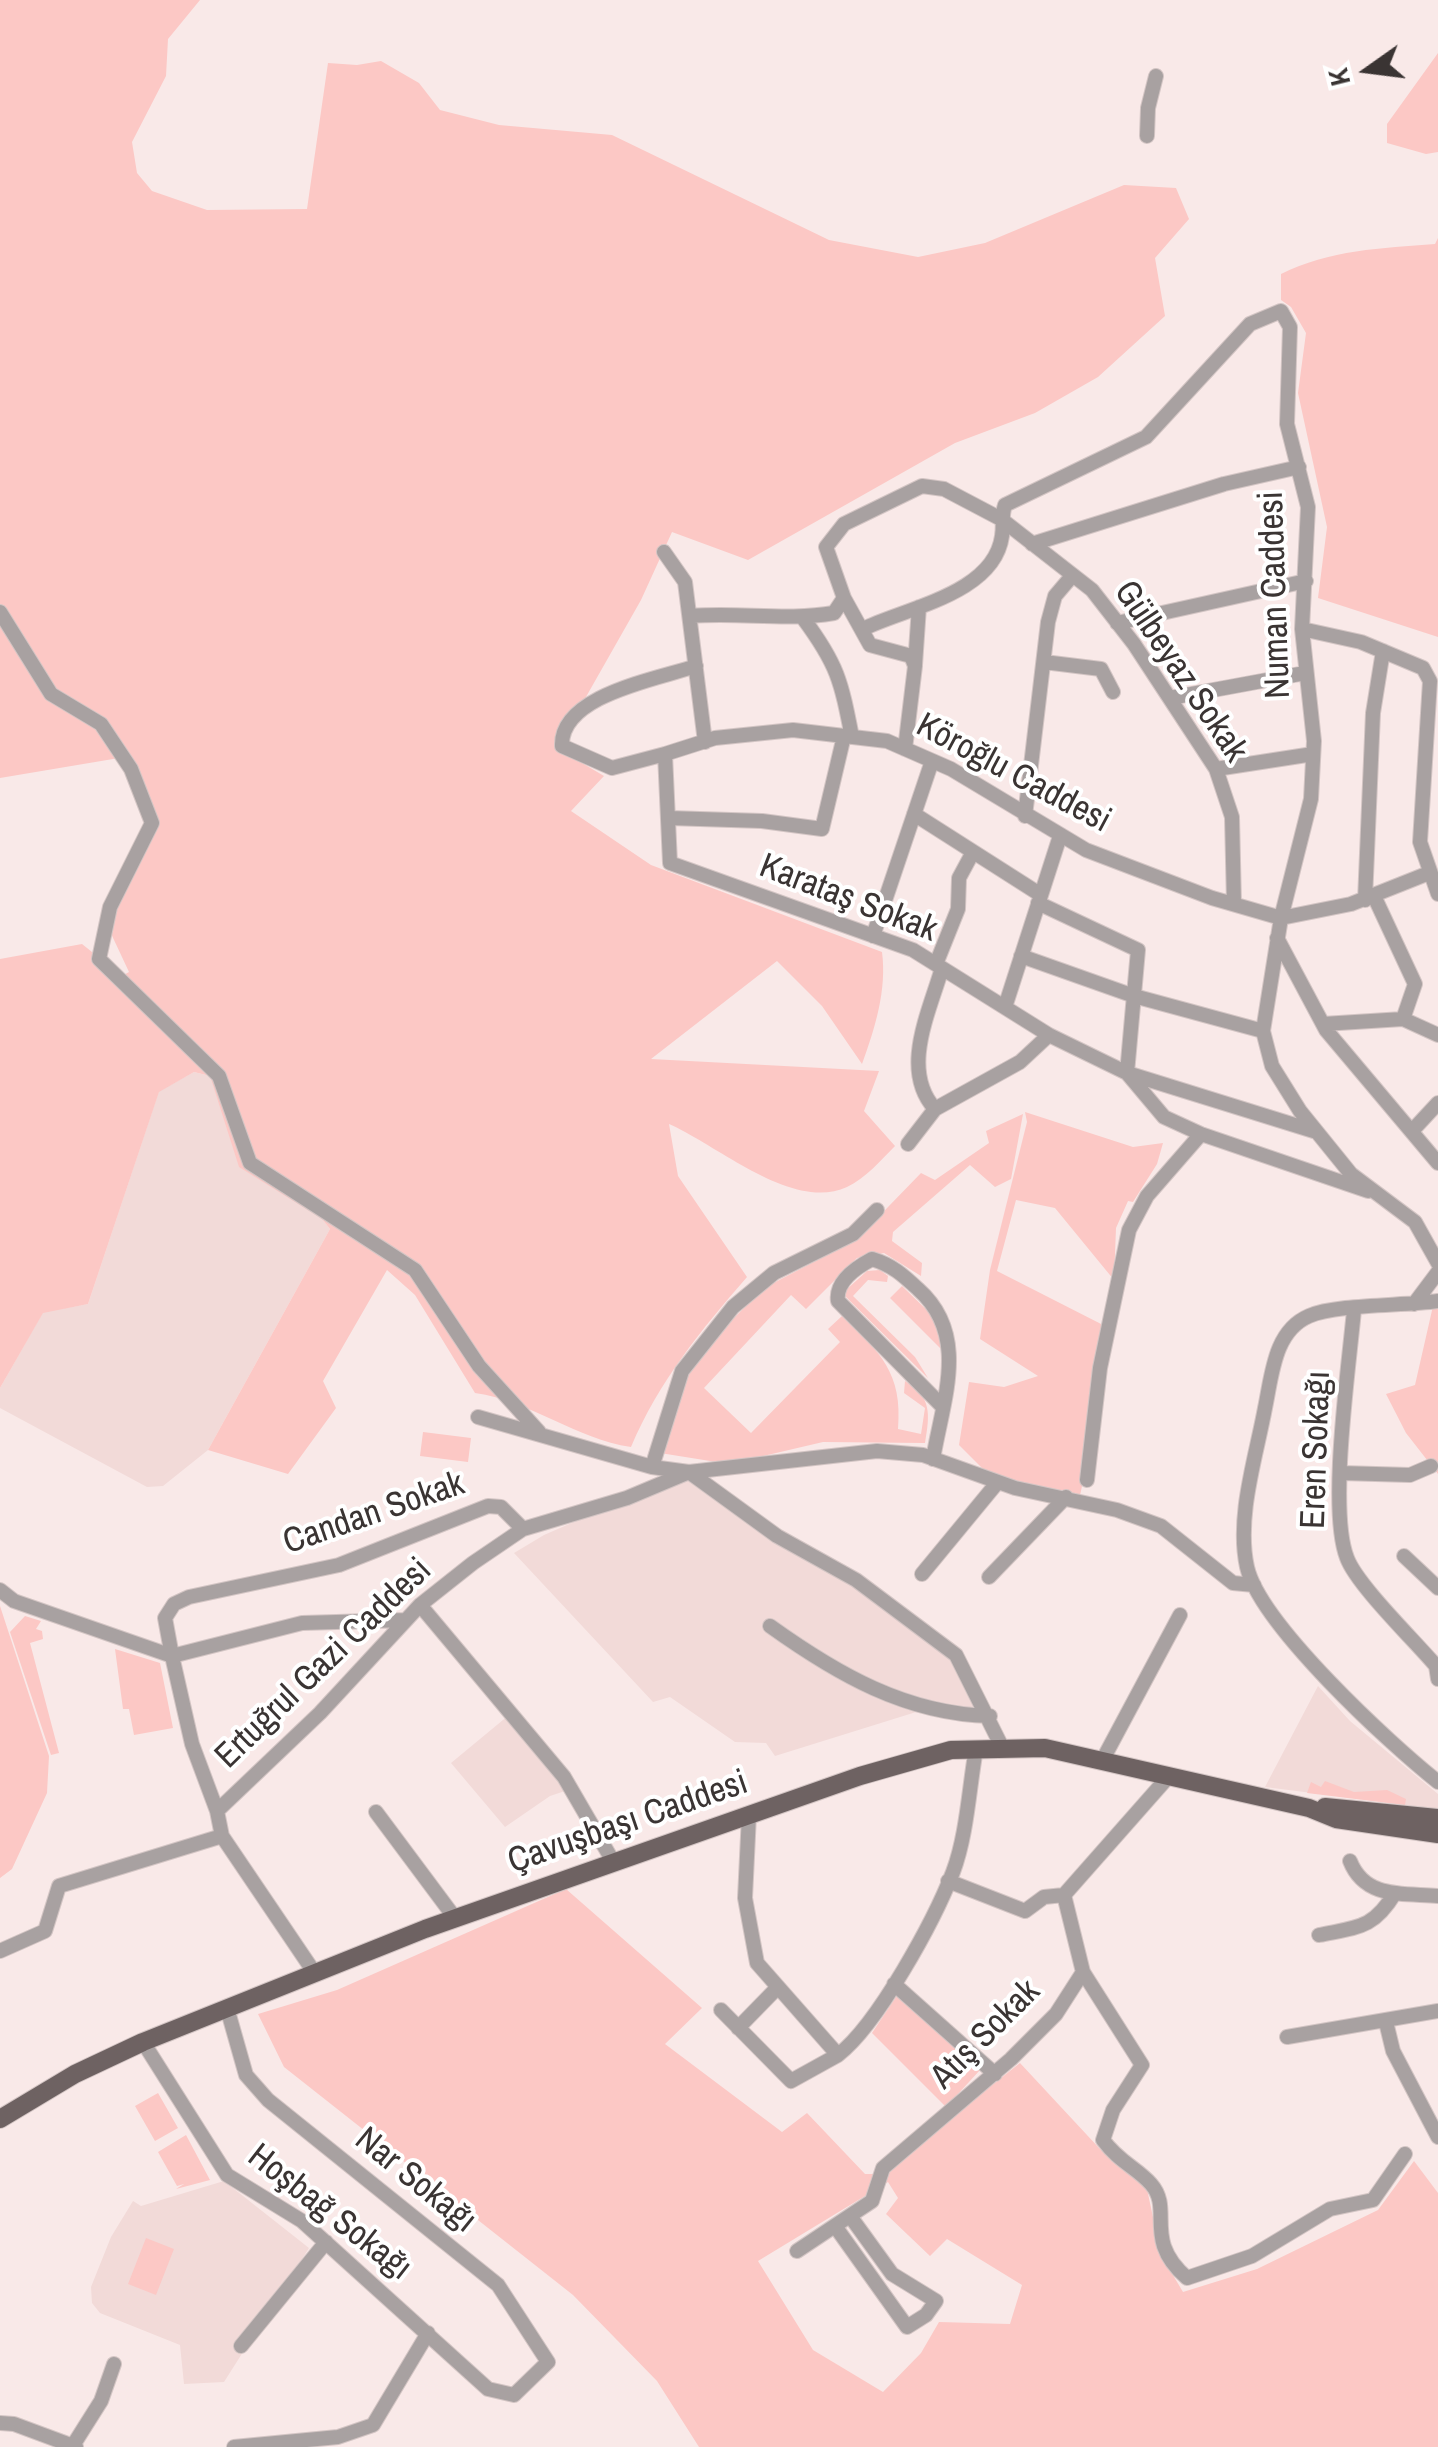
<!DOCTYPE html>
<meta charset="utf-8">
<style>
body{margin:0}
#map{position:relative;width:1438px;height:2447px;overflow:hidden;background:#f9e9e8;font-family:"Archivo Narrow",sans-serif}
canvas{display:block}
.north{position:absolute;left:1318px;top:20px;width:100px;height:100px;-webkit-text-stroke:8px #fff;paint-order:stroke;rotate:256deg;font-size:28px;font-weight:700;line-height:40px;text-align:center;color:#3a3433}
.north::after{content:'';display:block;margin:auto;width:35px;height:45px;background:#3a3433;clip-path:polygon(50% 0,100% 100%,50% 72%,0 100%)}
</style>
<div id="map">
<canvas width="1438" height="2447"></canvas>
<div class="north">K</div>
</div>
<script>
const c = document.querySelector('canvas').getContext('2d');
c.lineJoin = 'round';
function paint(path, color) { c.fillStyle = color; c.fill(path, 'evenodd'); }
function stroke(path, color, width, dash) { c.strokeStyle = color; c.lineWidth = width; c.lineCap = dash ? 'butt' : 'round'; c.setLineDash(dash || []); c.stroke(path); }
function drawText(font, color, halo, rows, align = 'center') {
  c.font = font + ' "Archivo Narrow",sans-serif'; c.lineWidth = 8; c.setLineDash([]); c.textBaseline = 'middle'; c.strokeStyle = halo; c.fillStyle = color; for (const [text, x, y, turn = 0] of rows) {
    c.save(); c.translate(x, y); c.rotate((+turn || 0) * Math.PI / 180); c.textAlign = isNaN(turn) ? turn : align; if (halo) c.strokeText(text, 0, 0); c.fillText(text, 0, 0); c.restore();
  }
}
paint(new Path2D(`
 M 194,1072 L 210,1076 L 330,1229 L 208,1450 L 163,1486 L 147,1487 L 0,1408 L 0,1388 L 43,1312 L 88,1304 L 159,1091 Z
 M 689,1472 L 856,1580 L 956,1655 L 990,1716 L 929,1708 L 775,1756 L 766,1743 L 735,1742 L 670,1697 L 653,1702 L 514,1553 L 544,1535 Z
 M 1318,1686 L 1350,1721 L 1438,1794 L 1438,1809 L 1265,1787 Z
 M 509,1715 L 568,1790 L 550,1796 L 505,1827 L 451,1763 Z
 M 224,2181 L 309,2248 L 224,2382 L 184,2384 L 180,2345 L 100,2313 L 92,2303 L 91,2287 L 111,2237 L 133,2201 L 141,2206 Z`), '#f2dad8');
paint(new Path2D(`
 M 0,0 L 200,0 L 168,39 L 166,76 L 132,142 L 137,173 L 152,191 L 207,210 L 307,209 L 328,63 L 357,65 L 381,61 L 419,83 L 440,110 L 499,125 L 612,135 L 829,240 L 918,257 L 985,243 L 1124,185 L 1176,188 L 1189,219 L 1155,258 L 1165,316 L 1098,377 L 1035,413 L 955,443 L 748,560 L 672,532 L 641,600 L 557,748 L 604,776 L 571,811 L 651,865 L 882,952 C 887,990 875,1028 862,1064 L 822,1006 L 777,961 L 651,1059 L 879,1071 L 864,1111 L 895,1146 C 881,1160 866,1178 847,1187 C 793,1212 719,1146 669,1124 L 678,1176 L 747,1277 C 701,1330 659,1381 631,1447 C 576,1439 531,1401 475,1393 L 415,1295 L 387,1270 L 323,1381 L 336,1408 L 288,1474 L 208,1450 L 330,1229 L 322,1219 L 239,1167 L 210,1076 L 194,1072 L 159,1092 L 88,1304 L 43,1313 L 0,1388 L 0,959 L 82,944 L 122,976 L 129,972 L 107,925 L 144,823 L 119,758 L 0,778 Z
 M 1438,53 L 1438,152 L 1426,154 L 1387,143 L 1387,124 Z
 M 1438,238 L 1438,637 L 1318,598 L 1327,527 L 1298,393 L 1306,333 L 1291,307 L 1281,300 L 1281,274 C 1329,250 1382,248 1435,244 Z
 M 1025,1112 L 1133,1147 L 1163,1143 L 1157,1164 L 1133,1202 L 1128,1201 L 1116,1228 L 1114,1280 L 1055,1208 L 1016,1200 L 997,1271 L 1105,1326 L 1089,1454 L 1079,1500 L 997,1483 L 959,1445 L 969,1382 L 1004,1387 L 1038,1376 L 980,1339 L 990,1270 L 1027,1122 Z
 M 1023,1114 L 1011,1179 L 995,1187 L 970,1165 L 893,1232 L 892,1241 L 922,1263 L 921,1276 L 884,1253 L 857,1258 L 806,1309 L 791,1295 L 704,1388 L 751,1433 L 840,1342 L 828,1329 L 842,1316 C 880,1352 903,1373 898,1429 L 921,1434 L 925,1408 L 904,1393 L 905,1381 C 932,1397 930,1414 925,1443 L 823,1442 L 729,1464 L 660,1453 L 685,1378 L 734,1318 L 764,1288 L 856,1240 L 921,1173 L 935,1180 L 989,1143 L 986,1131 Z
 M 880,1270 L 888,1276 L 887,1282 L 868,1280 L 853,1296 L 915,1357 L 928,1378 L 845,1296 L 846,1290 L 867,1271 Z
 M 902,1286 L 936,1319 L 941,1349 L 890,1298 Z
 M 1438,1305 L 1438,1474 L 1406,1433 L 1386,1394 L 1415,1385 L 1433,1306 Z
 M 423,1432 L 471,1438 L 468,1462 L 420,1456 Z
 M 0,1606 L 49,1756 L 47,1793 L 12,1869 L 0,1878 Z
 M 25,1616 L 41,1621 L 36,1629 L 42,1631 L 43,1639 L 30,1643 L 59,1753 L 51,1755 L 10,1632 Z
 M 115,1649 L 160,1663 L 173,1728 L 134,1735 L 129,1709 L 123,1709 Z
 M 1325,1781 L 1354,1792 L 1387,1790 L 1406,1799 L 1405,1805 L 1307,1793 L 1311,1782 L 1321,1787 Z
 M 566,1889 L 702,2008 L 665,2044 L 782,2132 L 807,2113 L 865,2174 L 880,2174 L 1020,2063 L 1100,2149 L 1147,2189 L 1161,2255 L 1183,2292 L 1257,2269 L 1378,2210 L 1414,2161 L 1438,2193 L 1438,2447 L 699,2447 L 657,2381 L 573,2295 L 284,2067 L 258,2014 L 337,1990 ZM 888,2182 L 898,2198 L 886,2214 L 930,2256 L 947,2239 L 1022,2285 L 1010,2324 L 939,2322 L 921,2353 L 883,2392 L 813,2350 L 758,2261 Z
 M 898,1994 L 980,2070 L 946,2107 L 872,2033 Z
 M 158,2093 L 178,2128 L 155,2141 L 135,2106 Z
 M 186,2135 L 210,2180 L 176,2189 L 184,2184 L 177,2186 L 158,2152 Z
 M 146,2238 L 174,2249 L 156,2295 L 128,2284 Z`), '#fcc8c5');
const minor = new Path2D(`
 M 1147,136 L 1148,108 L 1156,76
 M 1032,544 L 1224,484 L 1299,467
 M 664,552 L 685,582 L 705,742
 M 844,598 L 870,645 L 911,656 L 915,666 L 905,749
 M 0,612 L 51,694 L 101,724 L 131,769 L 152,823 L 110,907 L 99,959 L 219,1076 L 250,1163 L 415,1270 L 479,1366 L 539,1432
 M 691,616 C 739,612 787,621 834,613 L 844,598 L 826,547 L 844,524 L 922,486 L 944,489 L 1001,519 L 1092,590 L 1134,644 L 1216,769 L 1232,817 L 1234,904
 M 803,618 C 838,665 841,681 852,737
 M 1117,623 L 1306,581
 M 863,629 C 905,608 994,594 1002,536 C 1004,525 1001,516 1005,505 L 1146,437 L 1250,324 L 1281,311 L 1290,327 L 1287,424 L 1308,507 L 1302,629 L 1314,741 L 1311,799 L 1281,918 L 1263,1031 L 1272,1066 L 1300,1111 L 1351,1174 L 1415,1222 L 1438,1263
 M 1302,629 L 1361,642 L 1423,668 L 1430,681 L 1420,842 L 1438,894
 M 1044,662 L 1101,669 L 1113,692
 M 915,665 L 919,607
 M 1170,698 L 1305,673
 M 665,754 L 612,768 L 562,746 C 560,695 658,679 696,666
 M 1216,769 L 1313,754
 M 914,814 L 1041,895
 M 1025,816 L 1048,622 L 1055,596 L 1072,576
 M 669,818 L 762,821 L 822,829 L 844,736
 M 1374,896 L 1415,984 L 1403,1019
 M 1365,900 L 1373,713 L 1383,651
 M 1038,903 L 1138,950 L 1127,1073
 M 873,936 L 932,761
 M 1277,938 L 1326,1030 L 1438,1163
 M 1021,956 L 1134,996 L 1263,1031
 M 936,964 L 958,909 L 959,878 L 973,852
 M 942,968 C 929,1013 900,1070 935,1109 L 1020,1062 L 1049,1035
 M 1005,1007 L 1060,836
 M 1323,1024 L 1403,1019 L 1438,1035
 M 1127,1073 L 1164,1117 L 1201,1134 L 1368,1191
 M 1412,1131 L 1438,1103
 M 1317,1132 L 1127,1073 L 1049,1035 L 913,950 L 670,863 L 665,754 L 715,738 L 793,730 L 887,741 L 951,769 L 1086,850 L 1212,898 L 1281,918 L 1351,904 L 1429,873
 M 908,1144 L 935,1109
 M 1438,1301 C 1405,1306 1336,1304 1309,1316 C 1274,1331 1272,1375 1265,1408 C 1256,1457 1236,1517 1247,1567 C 1260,1624 1390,1744 1438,1782
 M 1414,1304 L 1438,1272
 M 1354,1310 C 1349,1366 1328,1510 1347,1558 C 1357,1585 1415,1641 1436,1666 L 1438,1679
 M 478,1417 L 652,1467 L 689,1472 L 777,1536 L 856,1580 L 956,1655 L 1003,1749
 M 933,1459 C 943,1399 970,1335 918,1289 C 903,1275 892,1265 872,1259 C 857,1267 835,1281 838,1301 L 942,1406
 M 652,1467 L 682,1371 L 733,1307 L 774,1273 L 853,1234 L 877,1210
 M 1341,1473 L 1410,1475 L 1431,1466
 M 1087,1480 L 1100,1368 L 1129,1230 L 1147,1196 L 1201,1134
 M 1404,1556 L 1438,1588
 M 922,1574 L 997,1483
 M 989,1577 L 1066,1497
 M 0,1590 L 14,1601 L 172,1656 L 192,1744 L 217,1811 L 222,1836 L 314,1972
 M 420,1605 L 564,1777 L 614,1863
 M 405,1620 L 302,1623 L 172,1656 L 165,1618 L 174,1604 L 189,1597 L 339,1565 L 488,1506 L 501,1507 L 523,1529
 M 770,1626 C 837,1674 906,1714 990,1716
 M 1102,1761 L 1180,1615
 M 217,1811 L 320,1713 L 420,1605 L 473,1563 L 523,1529 L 627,1498 L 689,1472 L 877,1451 L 923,1455 L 1015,1488 L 1117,1510 L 1161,1526 L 1233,1583 L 1254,1585
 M 376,1812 L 455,1918
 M 749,1815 L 745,1898 L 757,1963 L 838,2055 C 878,2024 934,1921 953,1872 C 967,1835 969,1788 976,1749
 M 1350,1861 C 1365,1899 1403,1893 1438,1896
 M 948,1881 L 1025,1911 L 1044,1897 L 1064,1895
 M 1319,1935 C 1358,1927 1373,1929 1395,1893
 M 0,1951 L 45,1931 L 59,1886 L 222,1836
 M 1083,1972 L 1142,2065 L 1113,2110 L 1103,2140 C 1119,2162 1137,2168 1151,2184 C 1174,2210 1142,2239 1187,2278 L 1252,2256 L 1330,2209 L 1373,2200 L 1405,2154
 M 894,1984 L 995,2074
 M 721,2010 L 791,2081 L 838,2055
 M 1386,2022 L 1393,2051 L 1438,2137
 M 738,2028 L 778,1987
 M 1287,2037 L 1438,2011
 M 143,2042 L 227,2175 L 302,2221 L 488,2389 L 514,2395 L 548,2362 L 498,2285 L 268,2100 L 246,2075 L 227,2008
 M 835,2226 L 907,2327 L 926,2315 L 936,2301 L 892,2274 L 850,2216
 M 797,2251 L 872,2201 L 883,2168 L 1011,2059 L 1056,2014 L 1083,1972 L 1064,1895 L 1169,1776
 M 241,2346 L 326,2242
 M 0,2423 L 14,2424 L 76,2447
 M 72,2447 L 101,2401 L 114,2364
 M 234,2447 L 338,2437 L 373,2425 L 428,2333`);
const major = new Path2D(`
 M 1325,1807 L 1438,1818
 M 0,2119 L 75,2074 L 143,2042 L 425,1929 L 860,1776 L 951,1750 L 1045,1748 L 1309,1808 L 1336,1819 L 1438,1834`);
stroke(minor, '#d3c5c4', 16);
stroke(major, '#d3c5c4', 20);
stroke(minor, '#a8a1a1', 14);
stroke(major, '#6e6262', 18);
drawText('35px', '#3a3433', '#fff', [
 ["Numan Caddesi",1276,595,-92],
 ["Gülbeyaz Sokak",1180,672,56],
 ["Köroğlu Caddesi",1013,774,28],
 ["Karataş Sokak",848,899,21],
 ["Eren Sokağı",1317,1450,-88],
 ["Candan Sokak",374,1514,-19],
 ["Ertuğrul Gazi Caddesi",324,1664,-44],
 ["Çavuşbaşı Caddesi",628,1823,-19],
 ["Atış Sokak",986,2035,-45],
 ["Nar Sokağı",415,2181,39],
 ["Hoşbağ Sokağı",329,2213,38]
]);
</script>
